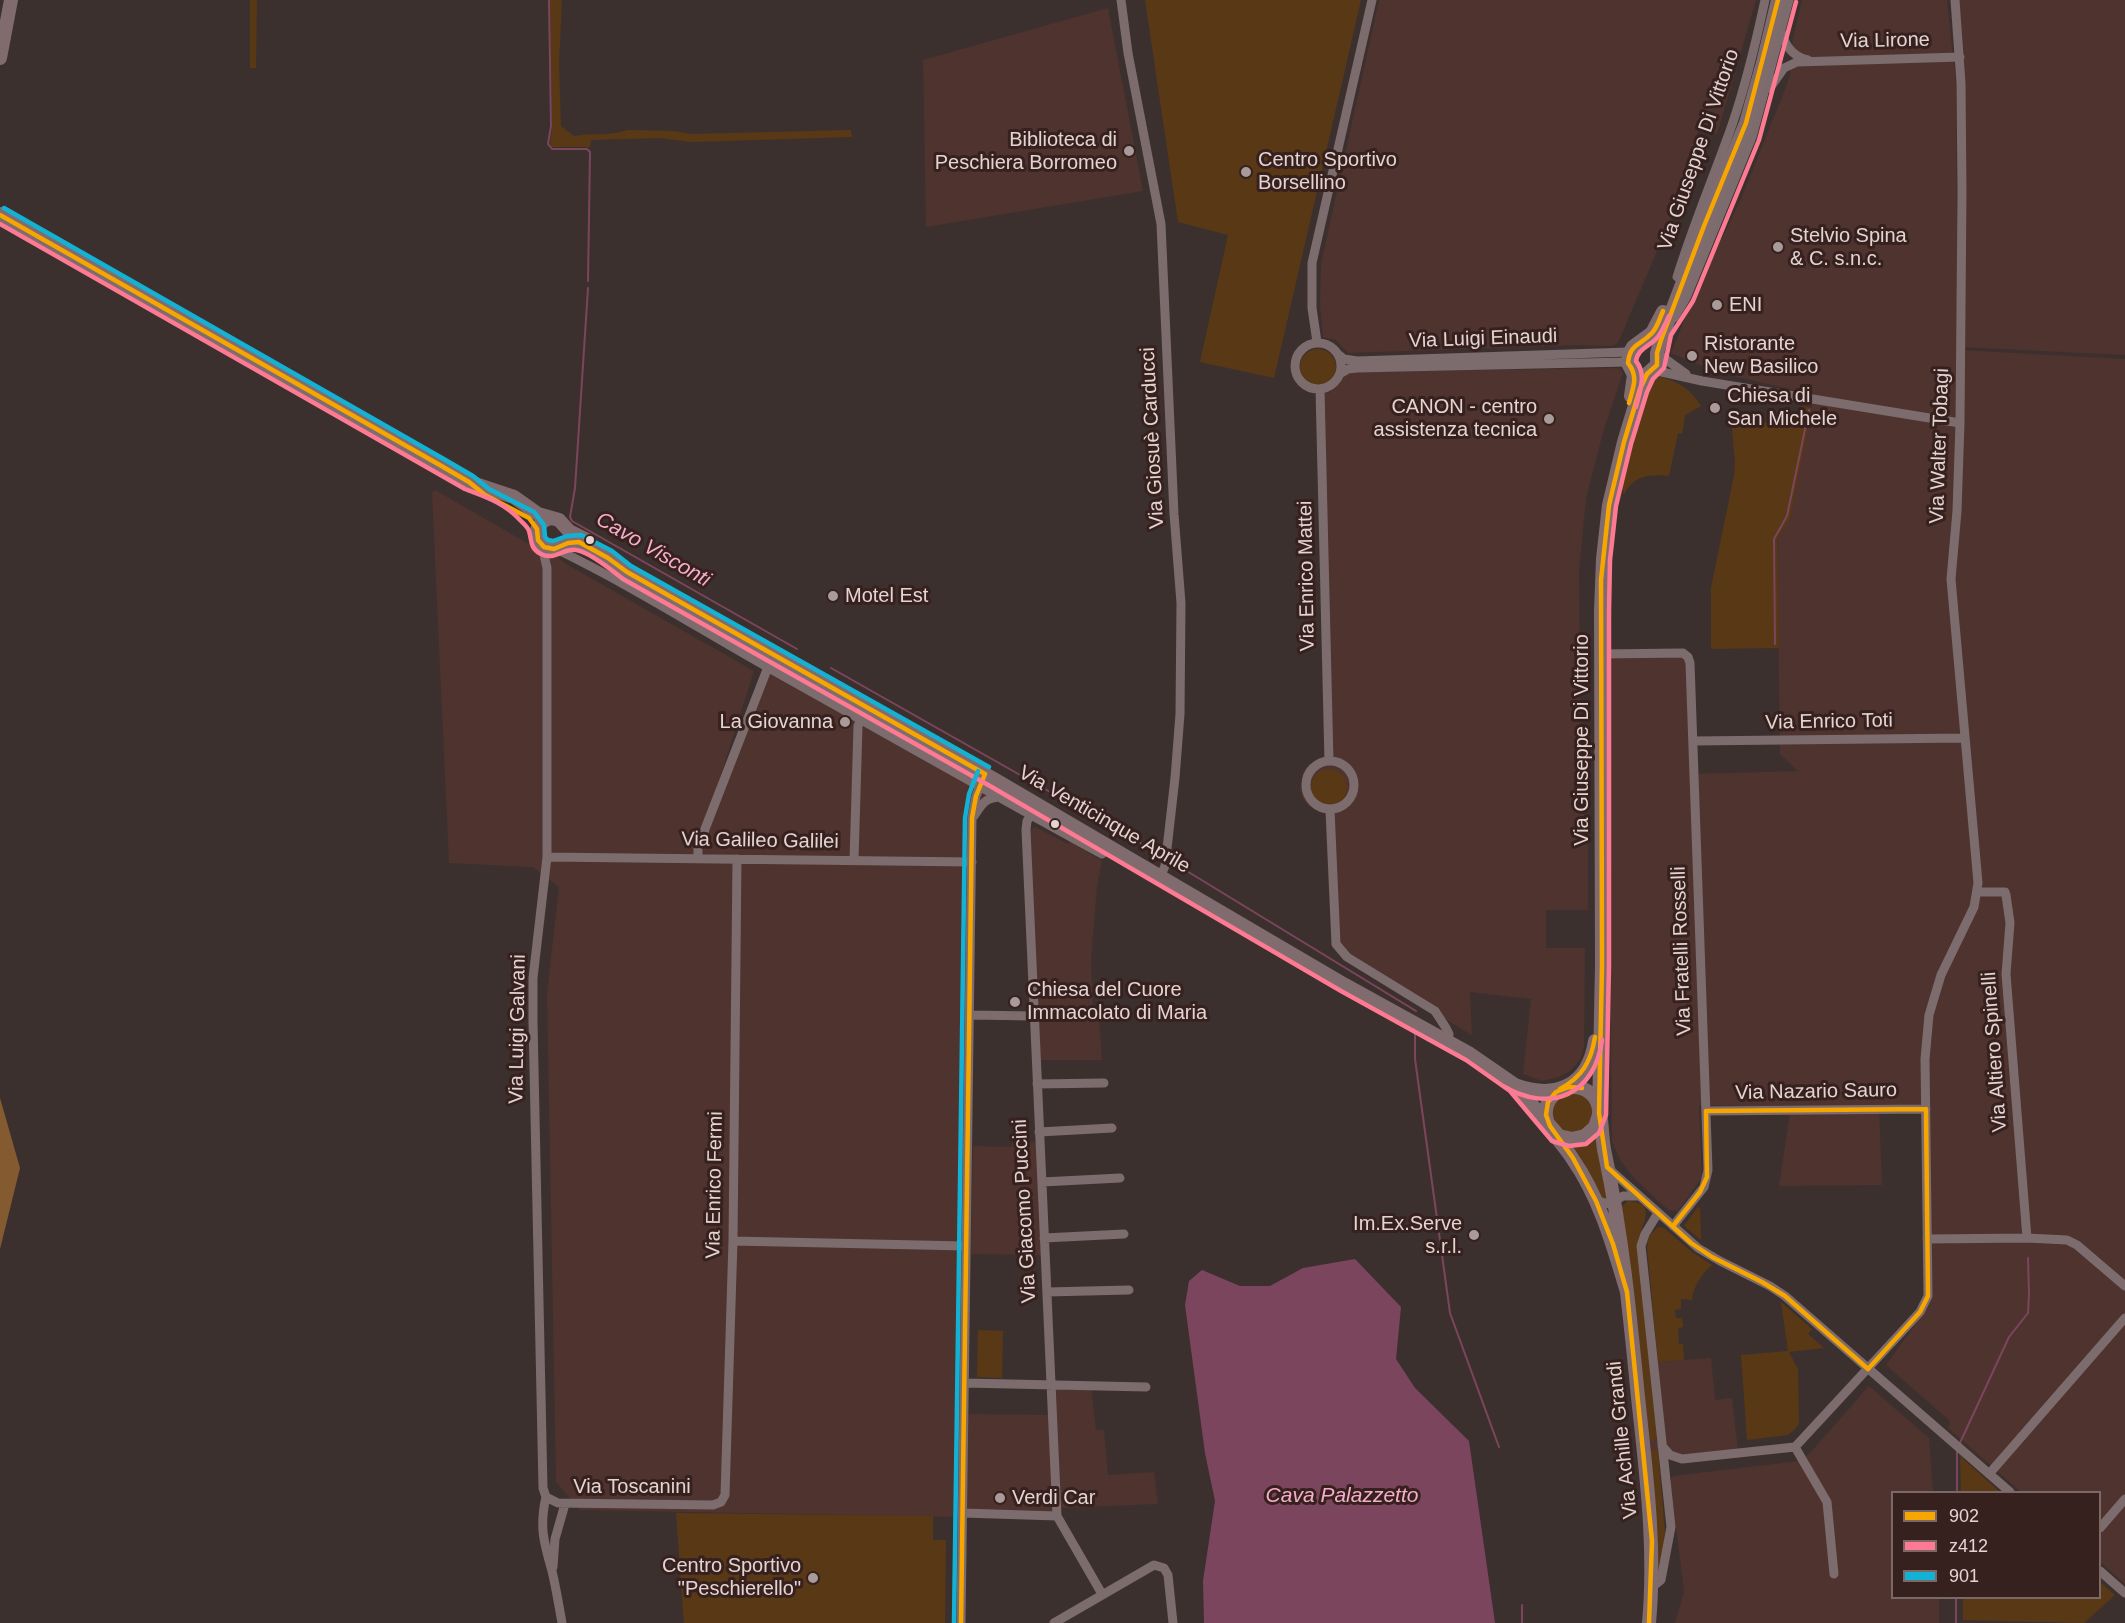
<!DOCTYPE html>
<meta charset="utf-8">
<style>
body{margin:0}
#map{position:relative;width:2125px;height:1623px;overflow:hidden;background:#3c302e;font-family:Arial,sans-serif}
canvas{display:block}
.legend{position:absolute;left:1891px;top:1491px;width:210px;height:108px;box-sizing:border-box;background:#37211e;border:2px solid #7c6966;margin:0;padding:8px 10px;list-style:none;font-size:18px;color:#e3d4d2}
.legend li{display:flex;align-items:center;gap:12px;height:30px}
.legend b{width:30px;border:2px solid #7c6966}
</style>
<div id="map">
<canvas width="2125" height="1623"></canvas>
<ul class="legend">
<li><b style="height:8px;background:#f7a600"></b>902</li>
<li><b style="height:8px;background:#fe7a93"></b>z412</li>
<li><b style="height:8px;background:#13b2d5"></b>901</li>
</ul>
</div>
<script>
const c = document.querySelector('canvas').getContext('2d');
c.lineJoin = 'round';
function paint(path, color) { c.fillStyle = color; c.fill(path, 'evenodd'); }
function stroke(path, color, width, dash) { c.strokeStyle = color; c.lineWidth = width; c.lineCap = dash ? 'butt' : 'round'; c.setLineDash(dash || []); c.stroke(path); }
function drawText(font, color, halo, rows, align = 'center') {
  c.font = font + ' Arial,sans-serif'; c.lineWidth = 6; c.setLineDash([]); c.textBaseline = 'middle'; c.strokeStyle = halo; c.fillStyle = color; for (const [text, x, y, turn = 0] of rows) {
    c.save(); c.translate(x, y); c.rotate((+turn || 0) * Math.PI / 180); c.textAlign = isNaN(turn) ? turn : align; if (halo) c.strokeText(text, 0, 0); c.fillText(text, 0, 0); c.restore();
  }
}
paint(new Path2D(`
 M 1379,0 L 1756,0 L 1717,134 L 1699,128 L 1669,223 L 1618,343 L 1612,346 L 1575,345 L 1348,353 L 1336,340 L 1323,337 L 1320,305 L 1321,264 Z
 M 1802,0 L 1947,0 L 1956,84 L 1958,350 L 2125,359 L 2125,1584 L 2100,1562 L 2100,1492 L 2021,1492 L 1948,1428 L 1950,1421 L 1886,1365 L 1928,1307 L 1932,1296 L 1928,1105 L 1879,1106 L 1882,1185 L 1779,1186 L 1791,1107 L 1699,1105 L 1702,1177 L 1678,1211 L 1668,1210 L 1634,1178 L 1620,1160 L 1612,1141 L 1607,657 L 1682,656 L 1686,659 L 1691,774 L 1798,771 L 1780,754 L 1777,538 L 1790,518 L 1814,395 L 1717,372 L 1671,353 L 1717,238 L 1722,239 L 1741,199 L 1786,87 L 1790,76 L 1793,38 Z
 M 1955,0 L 2125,0 L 2125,355 L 1961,347 L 1962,192 Z
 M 1108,8 L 1143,191 L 926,227 L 923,60 Z
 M 1619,368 L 1623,373 L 1604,429 L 1586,498 L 1579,571 L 1581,808 L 1584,809 L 1584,837 L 1588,838 L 1588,910 L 1546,910 L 1546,948 L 1585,948 L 1584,1047 L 1580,1060 L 1570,1071 L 1559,1077 L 1542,1081 L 1523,1074 L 1531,999 L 1470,992 L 1472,1035 L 1344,958 L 1331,933 L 1325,814 L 1309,806 L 1303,799 L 1300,790 L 1303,772 L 1308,765 L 1324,756 L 1316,394 L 1329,393 L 1343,377 L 1352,372 Z
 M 435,490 L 534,547 L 558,557 L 566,564 L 754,671 L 701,837 L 770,674 L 845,710 L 998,797 L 988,798 L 972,819 L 960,1517 L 580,1510 L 556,1482 L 547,994 L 559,887 L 533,867 L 449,863 L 432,493 Z
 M 1035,827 L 1068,844 L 1070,841 L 1102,861 L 1097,886 L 1091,961 L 1093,1018 L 1099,1018 L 1102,1060 L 1040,1060 L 1029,831 Z
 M 1037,1142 L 1041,1255 L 971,1254 L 973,1146 L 1012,1147 L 1012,1143 Z
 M 1711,1358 L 1715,1400 L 1732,1398 L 1738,1451 L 1647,1461 L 1658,1362 Z
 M 1869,1386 L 1929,1438 L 1933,1492 L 1892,1492 L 1892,1598 L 1939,1598 L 1939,1623 L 1675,1623 L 1684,1592 L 1676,1527 L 1673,1523 L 1670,1482 L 1673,1476 L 1799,1461 L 1809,1454 Z
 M 1053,1387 L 1091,1388 L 1096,1430 L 1104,1430 L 1108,1475 L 1154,1472 L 1158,1504 L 1060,1508 Z
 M 967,1414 L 1050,1415 L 1053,1512 L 966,1510 Z`), '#4e332f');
paint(new Path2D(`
 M 250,0 L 257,0 L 256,68 L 250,68 Z
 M 550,0 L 562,0 L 559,64 L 561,126 L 574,136 C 590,133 614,136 627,130 L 674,131 L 690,134 L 851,130 L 852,137 L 691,142 L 660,138 L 591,140 L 590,147 L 550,147 L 552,128 Z
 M 1145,0 L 1361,0 L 1274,378 L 1200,362 L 1228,235 L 1178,222 Z
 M1300 367a18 18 0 1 1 36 0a18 18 0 1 1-36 0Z
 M 1658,376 C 1678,382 1690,388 1701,406 L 1685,415 L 1682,434 L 1678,433 L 1669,476 C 1648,474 1634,475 1624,495 C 1618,471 1640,392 1658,376 Z
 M 1802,406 L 1812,408 L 1790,519 L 1777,538 L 1779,648 L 1711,649 L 1711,588 L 1734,475 L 1735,462 L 1731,418 L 1799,427 Z
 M1311 787a18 18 0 1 1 36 0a18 18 0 1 1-36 0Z
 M1552 1113a21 21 0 1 1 42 0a21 21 0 1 1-42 0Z
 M 1597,1135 L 1609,1199 L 1602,1198 L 1570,1146 L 1571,1144 Z
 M 1628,1201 C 1661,1203 1638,1228 1638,1245 L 1657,1439 L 1651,1441 L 1648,1440 L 1621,1207 Z
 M 1698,1207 L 1700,1209 L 1701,1240 L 1684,1226 Z
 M 1658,1227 L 1664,1228 L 1692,1252 L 1712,1265 C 1702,1273 1693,1287 1692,1300 L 1681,1299 L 1681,1309 L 1675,1310 L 1676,1318 L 1682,1318 L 1683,1327 L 1678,1328 L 1679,1344 L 1683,1344 L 1684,1360 L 1658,1362 L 1647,1247 L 1649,1236 Z
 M 1781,1302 L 1812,1329 L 1808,1334 L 1824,1348 L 1789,1352 L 1798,1369 L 1799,1424 L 1792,1432 L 1787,1435 L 1747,1440 L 1741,1355 L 1788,1351 Z
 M 978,1330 L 1003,1331 L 1002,1378 L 977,1377 Z
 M 1653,1450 L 1658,1450 L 1665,1533 L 1661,1571 L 1656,1571 L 1650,1451 Z
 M 1960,1456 L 2000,1492 L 1961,1492 Z
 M 676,1513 L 933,1516 L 933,1540 L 946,1540 L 945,1623 L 684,1623 Z
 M 2100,1582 L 2115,1595 L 2084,1623 L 1963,1620 L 1963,1598 L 2100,1598 Z`), '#593816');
paint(new Path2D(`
 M 0,1098 L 20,1168 L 0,1249 Z`), '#845a30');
paint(new Path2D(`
 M 1355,1259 L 1401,1307 L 1396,1359 L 1415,1388 L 1469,1441 L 1495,1623 L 1204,1623 L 1203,1581 L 1215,1501 L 1205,1453 L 1185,1305 L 1189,1281 L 1202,1270 L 1240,1286 L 1270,1286 L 1303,1268 Z`), '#7c455e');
stroke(new Path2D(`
 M 549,0 L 551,126 L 548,144 L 552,149 L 587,149 L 590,152 L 588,281
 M 588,288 L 575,488 L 570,517 L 572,521 L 797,649
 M 1775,644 L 1774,539 L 1787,516 L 1809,410
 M 831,668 L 1158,853
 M 1177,865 L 1416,1011
 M 1415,1034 L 1415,1059 L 1450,1313 L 1499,1447
 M 1959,1445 L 2009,1337 L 2028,1313 L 2029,1294 L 2028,1258
 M 1957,1492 L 1957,1450
 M 1522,1605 L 1522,1623
 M 1956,1623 L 1956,1598`), '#7c455e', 2);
stroke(new Path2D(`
 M 1121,0 L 1128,53 L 1161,224 L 1174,514 L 1181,603 L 1180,714 L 1175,778 L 1165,866 L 1161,875
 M 1782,34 C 1786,47 1794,57 1808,60
 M 1770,88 L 1784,68 L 1797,62 L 1960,57
 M 1677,277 C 1693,225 1714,176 1732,125 C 1746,84 1756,42 1765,0
 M 1674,318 L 1686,298 L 1752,137 L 1789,0
 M 1317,342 L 1312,308 L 1312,263 L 1372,0
 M1295 366a23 23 0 1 1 46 0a23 23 0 1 1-46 0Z
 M 1657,353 L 1686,374
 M 1339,355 L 1344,359 L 1357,361 L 1629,352
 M 1653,370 L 1702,381 L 1960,423
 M 1341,373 L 1348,369 L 1357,368 L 1628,362
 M 1320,389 L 1329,761
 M 542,546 L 547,568 L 547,857 L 533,978 L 533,1022 L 543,1488 L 546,1497 L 558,1503 L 713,1505 L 721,1502 L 725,1495 L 733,1241 L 737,859
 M 554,551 L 556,549 C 629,584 698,628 769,668 C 880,730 990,793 1102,854 L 1110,846
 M 1601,654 L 1683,653 L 1688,657 L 1690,663 L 1708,1170 L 1704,1187 L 1673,1226
 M 1693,741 L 1965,738
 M1306 785a24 24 0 1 1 48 0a24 24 0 1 1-48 0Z
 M 1330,809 L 1336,944 L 1347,957 L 1435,1011 L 1446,1028 L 1449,1034 L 1448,1041
 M 1031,815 L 1027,821 L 1026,830 L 1057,1516 L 1102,1594
 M 974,816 C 982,804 985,798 999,797
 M 547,857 L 972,862
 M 698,858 L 698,847 L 768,667
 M 854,860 L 858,726 L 861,719
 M 1977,892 L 2005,892 L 2006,895 L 2010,923 L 2006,974 L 2027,1238
 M 970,1015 L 1034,1016
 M 1037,1084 L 1104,1083
 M 1706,1111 L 1926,1109
 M 1039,1132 L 1112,1128
 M 1607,1167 L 1698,1248 L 1720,1261 L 1770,1286 L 1785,1296 L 2010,1492
 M 1042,1182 L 1120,1178
 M 1596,1201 L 1610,1204 L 1623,1196 L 1638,1196
 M 1044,1238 L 1124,1234
 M 1927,1239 L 2027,1238 L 2067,1240 L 2077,1245 L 2125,1286
 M 733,1241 L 966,1246
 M 1047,1292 L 1129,1290
 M 965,1383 L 1146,1387
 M 1662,1446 L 1670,1455 L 1682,1459 L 1795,1447 L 1920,1312 L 1928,1296 L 1925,1059 L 1929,1015 L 1941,975 L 1974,907 L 1978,883 L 1951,579 L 1957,511 L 1960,423 L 1962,192 L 1961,83 L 1955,0
 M 1795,1447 L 1827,1502 L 1834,1574
 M 1989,1474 L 2125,1318
 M 546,1497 C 539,1527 544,1543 552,1571 C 556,1588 559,1606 562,1623
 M 963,1513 L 1057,1516
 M 2100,1528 L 2125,1499
 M 553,1567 L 555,1539 L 565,1504
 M 2100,1571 L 2125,1593
 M 1651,1584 L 1656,1584 L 1661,1580 L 1671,1527 L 1641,1246 L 1645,1234 L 1658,1213
 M 961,1623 L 972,818 L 976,796 L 985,774
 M 1054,1623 L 1154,1565 L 1164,1568 L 1168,1575 L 1173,1623`), '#7c6c6d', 9);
stroke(new Path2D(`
 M 0,58 L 11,0
 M 0,214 L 469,482 L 514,497 L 538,514 L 559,520 L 569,531 L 589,541
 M 1631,396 L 1634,375 L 1628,363 L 1629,354 L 1633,347 L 1652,333 L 1663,312
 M 552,518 C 537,520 529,539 545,547 C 556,553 564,541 575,542 C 594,542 612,562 627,572 L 994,779 L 1345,985 L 1470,1054 L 1515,1085 L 1559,1136 L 1572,1139 L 1585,1136 L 1595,1127 L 1599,1115 L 1602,965 L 1601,611 L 1603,559 L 1609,505 L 1624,442 L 1640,389 L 1647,374 L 1657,365 L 1657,353 L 1661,340 L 1704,226 L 1746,123 L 1763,63 L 1778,0
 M 1515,1085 C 1556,1100 1588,1086 1595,1041
 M 1627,1292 C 1613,1245 1600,1198 1572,1158 C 1564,1145 1548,1131 1546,1116 C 1543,1088 1582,1076 1596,1100 C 1603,1113 1601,1139 1605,1154 C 1622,1234 1630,1315 1638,1397 C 1646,1472 1656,1547 1649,1623`), '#806c6f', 14);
stroke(new Path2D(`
 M 0,215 L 438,464 L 469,482 L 485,495 L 529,518 L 537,529 L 538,540 L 544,547 L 554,549 L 568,543 L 579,542 L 608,558 L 627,572 L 985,774
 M 1629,403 C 1633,387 1639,377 1628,363 C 1630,343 1640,346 1652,333 C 1657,328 1660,318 1663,311
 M 1582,1088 L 1569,1087 L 1556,1092 L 1548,1102 L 1546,1115 L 1550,1126 L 1573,1158 L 1596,1201 L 1613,1244 L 1627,1292 L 1652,1541 L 1649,1623
 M 1560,1089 C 1582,1077 1591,1062 1595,1037
 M 1706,1111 L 1926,1109
 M 1607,1167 L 1599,1113 L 1602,965 L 1601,580 L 1609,505 L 1624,442 L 1640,389 L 1647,374 L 1657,365 L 1657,353 L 1661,340 L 1704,226 L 1746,123 L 1778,0
 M 1607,1167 L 1691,1243 L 1712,1257 L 1762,1282 L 1785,1296 L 1868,1369
 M 1673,1226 L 1700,1192 L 1707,1177 L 1706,1111
 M 1868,1369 L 1920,1312 L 1928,1296 L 1926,1109
 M 961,1623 L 972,818 L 976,796 L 985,774`), '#f7a600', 4.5);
stroke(new Path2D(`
 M 0,224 L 465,489 C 486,497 505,503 520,520 C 523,523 528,527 529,531 C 532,539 529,548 541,554 C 555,561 563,548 576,550 C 588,551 613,571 623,579 L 990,786 L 1341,991 L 1466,1060 L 1510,1091 L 1552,1141 L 1569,1146 L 1586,1144 L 1599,1133 L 1606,1115 L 1609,965 L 1609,611 L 1610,560 L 1616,506 L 1631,444 L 1647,392 L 1653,379 L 1664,368 L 1671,335 L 1693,301 L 1759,140 L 1796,2
 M 1636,407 C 1640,390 1647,375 1636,361 C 1638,349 1648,347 1656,339 C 1662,333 1665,324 1669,316
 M 1503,1086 C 1550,1114 1595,1095 1602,1040`), '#fe7a93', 4.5);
stroke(new Path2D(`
 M 4,208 L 442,458 L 473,476 L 489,489 L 534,512 L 544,525 L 545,537 L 548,540 L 553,541 L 567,536 L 581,535 L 612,551 L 631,566 L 989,767
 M 954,1623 L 965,818 L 969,794 L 978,771`), '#13b2d5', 4.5);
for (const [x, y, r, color] of [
 [1129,151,6,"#a99b99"],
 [1246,172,6,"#a99b99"],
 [1778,247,6,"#a99b99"],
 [1717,305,6,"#a99b99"],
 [1692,356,6,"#a99b99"],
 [1715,408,6,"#a99b99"],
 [1549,419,6,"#a99b99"],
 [590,540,5,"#e3d4d2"],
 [833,596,6,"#a99b99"],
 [845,722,6,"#a99b99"],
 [1055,824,5,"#e3d4d2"],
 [1015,1002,6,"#a99b99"],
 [1474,1235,6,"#a99b99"],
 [1000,1498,6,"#a99b99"],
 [813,1578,6,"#a99b99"]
]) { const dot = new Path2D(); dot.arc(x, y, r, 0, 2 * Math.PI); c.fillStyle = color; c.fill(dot); stroke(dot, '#37211e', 2); }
drawText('20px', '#e3d4d2', '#37211e', [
 ["Via Lirone",1885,41,-1],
 ["Via Giuseppe Di Vittorio",1699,150,-71],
 ["Via Luigi Einaudi",1483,339,-2],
 ["Via Giosuè Carducci",1153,438,-93],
 ["Via Walter Tobagi",1940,446,-88],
 ["Via Enrico Mattei",1307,576,-91],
 ["Via Enrico Toti",1829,722,-1],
 ["Via Giuseppe Di Vittorio",1582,740,-90],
 ["Via Venticinque Aprile",1104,820,30],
 ["Via Galileo Galilei",760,841,1],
 ["Via Fratelli Rosselli",1682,951,-92],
 ["Via Luigi Galvani",518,1029,-89],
 ["Via Altiero Spinelli",1995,1052,-94],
 ["Via Nazario Sauro",1816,1092,-1],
 ["Via Enrico Fermi",715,1185,-89],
 ["Via Giacomo Puccini",1025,1211,-93],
 ["Via Achille Grandi",1623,1440,-96],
 ["Via Toscanini",632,1487]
]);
drawText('20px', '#e3d4d2', '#37211e', [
 ["Biblioteca di",1117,140,"right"],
 ["Peschiera Borromeo",1117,163,"right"],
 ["Centro Sportivo",1258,160],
 ["Borsellino",1258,183],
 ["Stelvio Spina",1790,236],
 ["& C. s.n.c.",1790,259],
 ["ENI",1729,305],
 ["Ristorante",1704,344],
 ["New Basilico",1704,367],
 ["Chiesa di",1727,396],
 ["San Michele",1727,419],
 ["CANON - centro",1537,407,"right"],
 ["assistenza tecnica",1537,430,"right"],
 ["Motel Est",845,596],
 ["La Giovanna",833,722,"right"],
 ["Chiesa del Cuore",1027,990],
 ["Immacolato di Maria",1027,1013],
 ["Im.Ex.Serve",1462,1224,"right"],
 ["s.r.l.",1462,1247,"right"],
 ["Verdi Car",1012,1498],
 ["Centro Sportivo",801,1566,"right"],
 ["\"Peschierello\"",801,1589,"right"]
], 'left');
drawText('italic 21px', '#f6adcd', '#37211e', [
 ["Cavo Visconti",653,550,30],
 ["Cava Palazzetto",1342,1496]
]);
</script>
